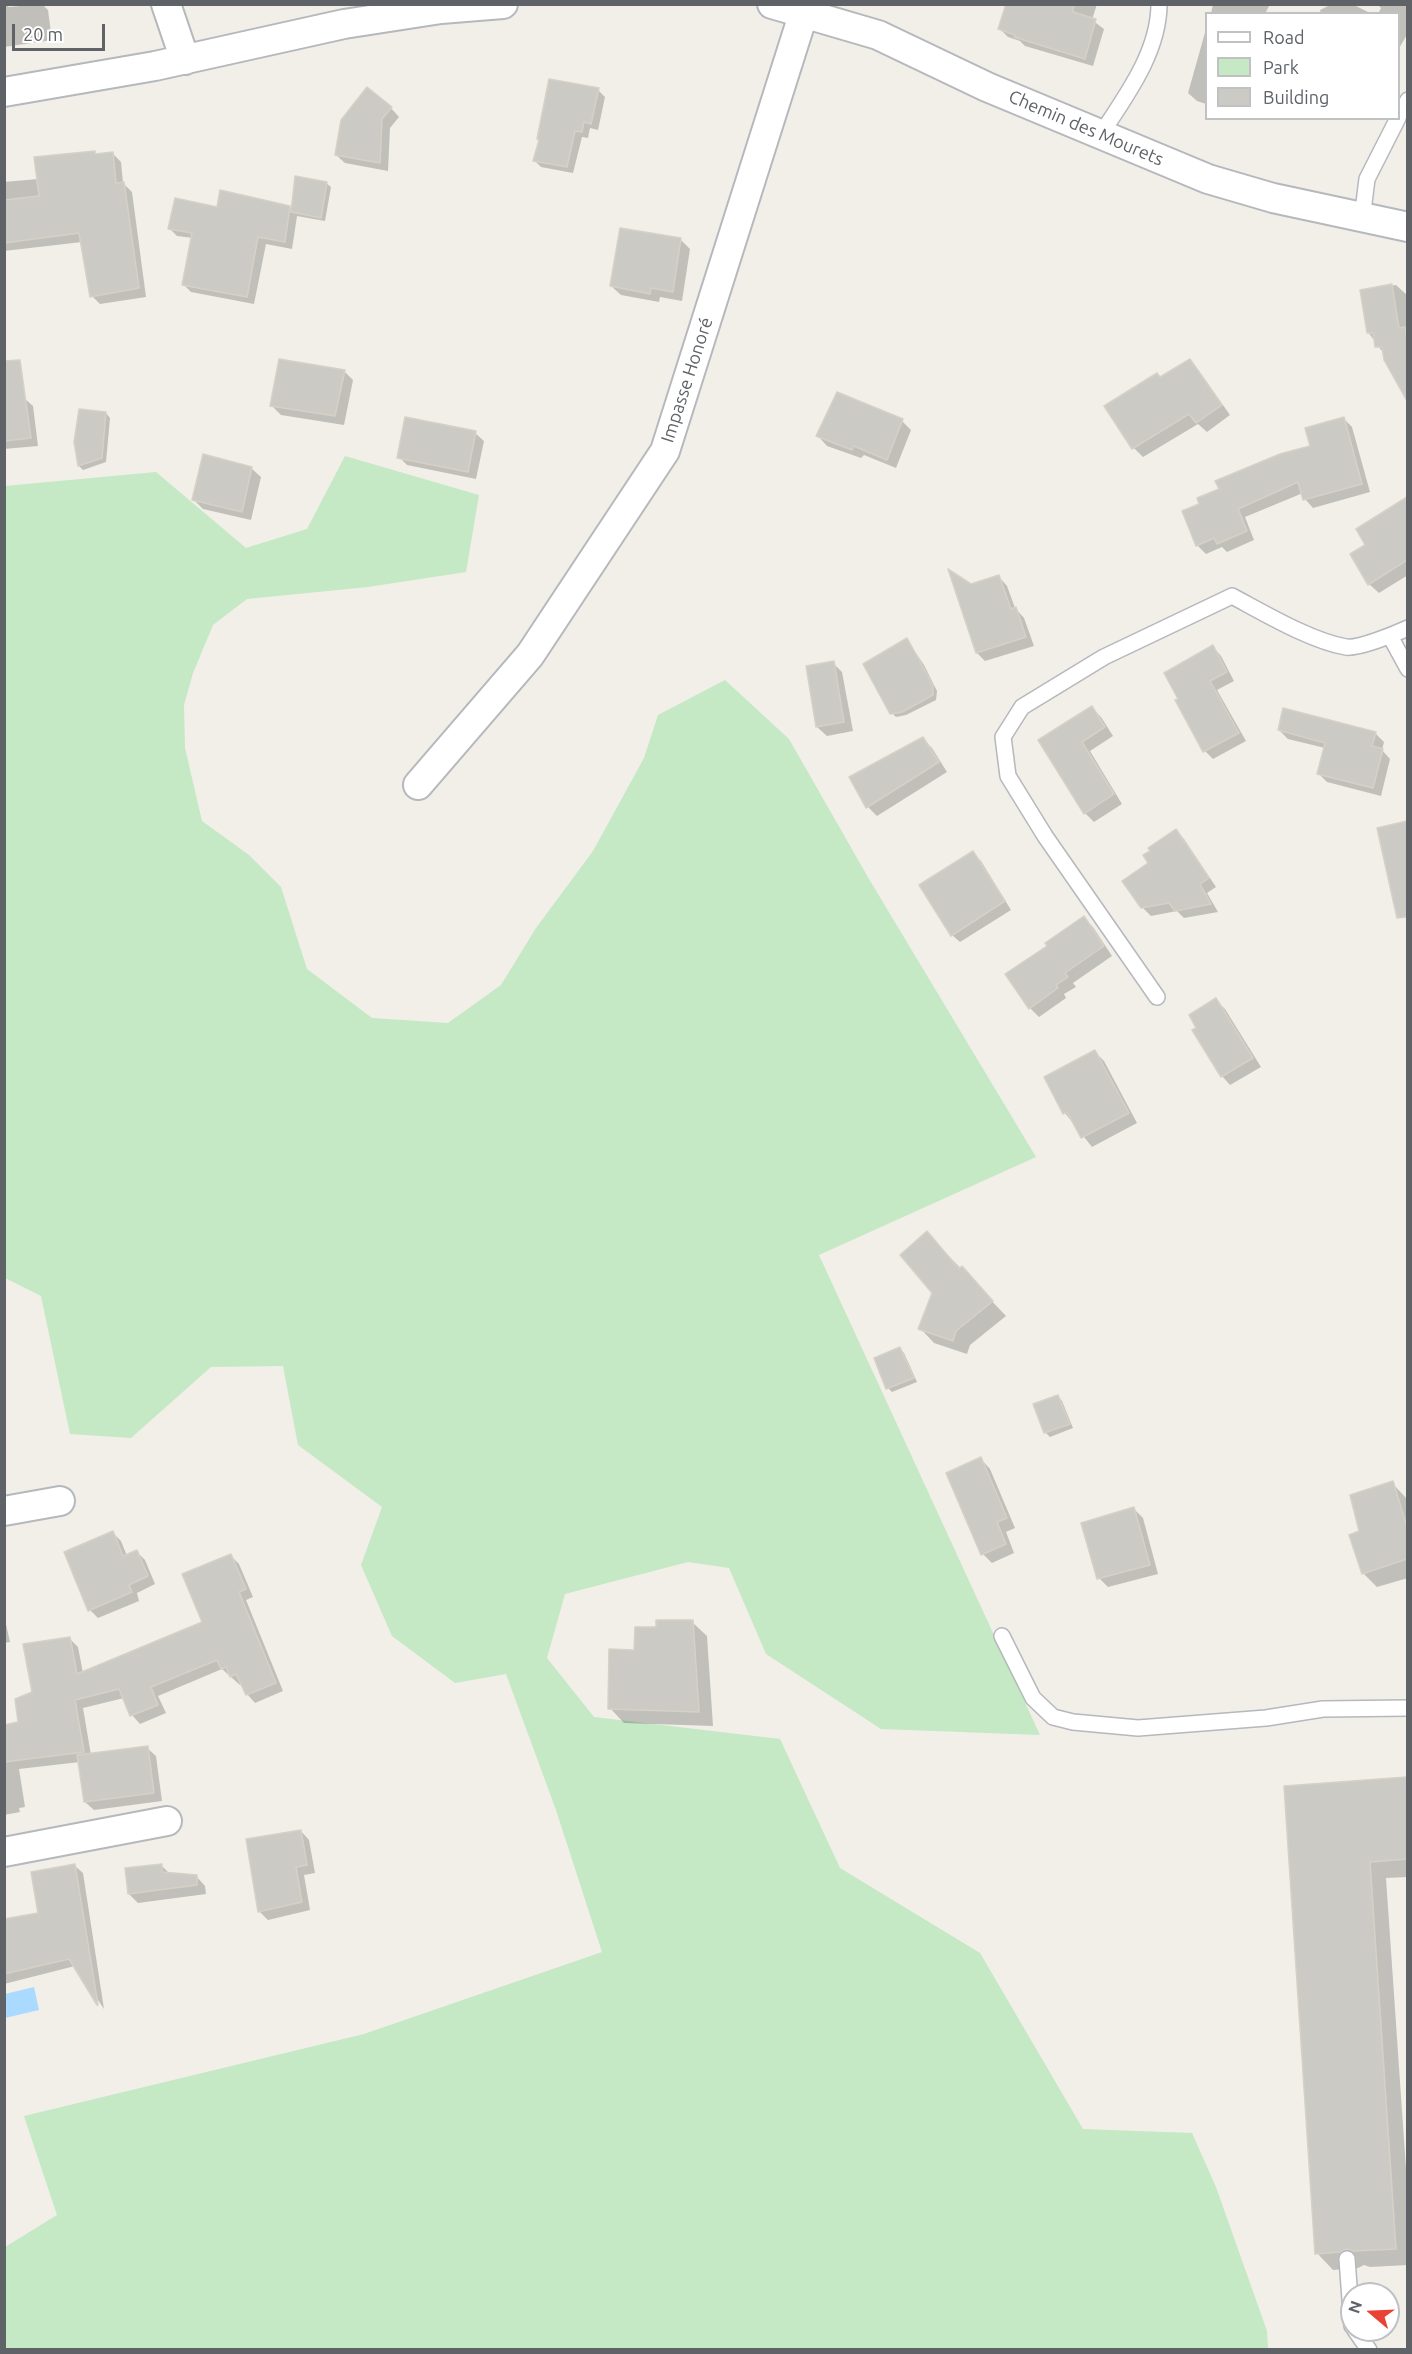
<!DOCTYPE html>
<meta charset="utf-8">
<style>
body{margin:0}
#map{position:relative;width:1412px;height:2354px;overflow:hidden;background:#f1efe8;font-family:Ubuntu,sans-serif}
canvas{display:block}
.frame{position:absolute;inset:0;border:6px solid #5f6368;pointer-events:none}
.legend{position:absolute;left:1205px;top:12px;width:195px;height:108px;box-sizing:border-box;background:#fff;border:2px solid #bfc1c3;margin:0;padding:8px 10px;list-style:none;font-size:18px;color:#5f6368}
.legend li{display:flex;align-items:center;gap:12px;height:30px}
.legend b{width:30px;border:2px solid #bfc1c3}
.north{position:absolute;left:1340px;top:2282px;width:60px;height:60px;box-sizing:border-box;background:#fff;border:2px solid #bfc1c3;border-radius:50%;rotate:289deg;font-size:16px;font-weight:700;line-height:24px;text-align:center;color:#5f6368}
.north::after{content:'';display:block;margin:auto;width:21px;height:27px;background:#ea4335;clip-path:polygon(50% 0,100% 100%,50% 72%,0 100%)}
.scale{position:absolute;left:12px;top:24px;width:93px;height:27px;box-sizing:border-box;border:3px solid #5f6368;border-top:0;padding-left:8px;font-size:18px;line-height:21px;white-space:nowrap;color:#5f6368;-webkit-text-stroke:4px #fff;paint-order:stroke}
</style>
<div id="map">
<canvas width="1412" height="2354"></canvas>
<div class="frame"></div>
<ul class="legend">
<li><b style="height:8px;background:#fff"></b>Road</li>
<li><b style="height:16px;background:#c5e8c5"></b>Park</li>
<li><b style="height:16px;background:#cccac5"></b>Building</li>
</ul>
<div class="north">N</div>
<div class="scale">20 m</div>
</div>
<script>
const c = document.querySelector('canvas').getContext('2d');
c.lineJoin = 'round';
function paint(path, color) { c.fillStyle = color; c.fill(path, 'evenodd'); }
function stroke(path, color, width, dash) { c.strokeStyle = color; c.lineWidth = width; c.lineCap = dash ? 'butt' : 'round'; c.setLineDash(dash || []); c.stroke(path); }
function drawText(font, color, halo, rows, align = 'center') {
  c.font = font + ' Ubuntu,sans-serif'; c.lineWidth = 4.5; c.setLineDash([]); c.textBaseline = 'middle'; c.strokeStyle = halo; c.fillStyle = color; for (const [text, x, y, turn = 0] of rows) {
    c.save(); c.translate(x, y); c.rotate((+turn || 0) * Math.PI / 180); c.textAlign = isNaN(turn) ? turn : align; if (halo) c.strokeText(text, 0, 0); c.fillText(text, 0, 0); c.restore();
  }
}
paint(new Path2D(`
 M 345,456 L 479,495 L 466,572 L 368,587 L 247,599 L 213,625 L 193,673 L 184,705 L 185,748 L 202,821 L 249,855 L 281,887 L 307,969 L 372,1018 L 448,1023 L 501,985 L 536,928 L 593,851 L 644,758 L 658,715 L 725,680 L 789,739 L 869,879 L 1036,1157 L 819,1255 L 1040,1735 L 881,1729 L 766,1654 L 729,1568 L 688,1562 L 565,1594 L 547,1658 L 594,1717 L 780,1739 L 840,1868 L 980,1953 L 1083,2129 L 1192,2133 L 1216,2187 L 1267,2331 L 1268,2349 L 5,2350 L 5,2247 L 57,2215 L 24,2116 L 364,2034 L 602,1952 L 556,1810 L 506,1674 L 455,1683 L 392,1636 L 361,1565 L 382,1507 L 298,1445 L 283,1366 L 211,1367 L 131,1438 L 70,1434 L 41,1296 L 5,1278 L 5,486 L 156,472 L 246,548 L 307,529 Z`), '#c5e8c5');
paint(new Path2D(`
 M 34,1987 L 39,2010 L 5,2018 L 5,1994 Z`), '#aadaff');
paint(new Path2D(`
 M 4,4 L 9,7 L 42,4 L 48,10 L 52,40 L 4,47 Z
 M 1028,4 L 1097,4 L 1092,20 L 1104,29 L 1093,66 L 1025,46 L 1020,41 L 1008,37 L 999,28 Z
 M 1213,4 L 1270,4 L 1265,14 L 1211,14 Z
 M 1332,4 L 1352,4 L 1372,14 L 1321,14 L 1320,10 Z
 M 1377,4 L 1408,4 L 1408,33 L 1398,50 L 1398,14 L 1378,14 L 1381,8 Z
 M 1206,29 L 1206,104 L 1197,101 L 1188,93 Z
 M 598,90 L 605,97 L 598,130 L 590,128 L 588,138 L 582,137 L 573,173 L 541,167 L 534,160 Z
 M 391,108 L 399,117 L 390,128 L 388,171 L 345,163 L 336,155 Z
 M 94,152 L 97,155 L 113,154 L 121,162 L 123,183 L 132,192 L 146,297 L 100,304 L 92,296 L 82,242 L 4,251 L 4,182 L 38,179 Z
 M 326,183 L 331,187 L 325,221 L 297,216 L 292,249 L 266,244 L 254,304 L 191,292 L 184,285 L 193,238 L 177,236 L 169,228 L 218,208 L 290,207 L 293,210 Z
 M 681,240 L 690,249 L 682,301 L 660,297 L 659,302 L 621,295 L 611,286 Z
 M 1396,285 L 1408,296 L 1408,398 L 1385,359 L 1384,354 L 1368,332 L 1362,291 Z
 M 1190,361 L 1199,371 L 1230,415 L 1207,432 L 1198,424 L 1143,457 L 1134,448 L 1160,379 Z
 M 344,371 L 353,380 L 344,425 L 281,415 L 272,406 Z
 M 24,398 L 33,406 L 38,446 L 4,449 L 4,400 Z
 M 106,413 L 110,418 L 106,462 L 83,470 L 79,466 L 75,442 Z
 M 1344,419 L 1352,427 L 1370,492 L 1313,508 L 1305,499 L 1303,493 L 1245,517 L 1254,540 L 1227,552 L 1222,547 L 1206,554 L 1197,545 L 1184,512 L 1312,447 Z
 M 902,421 L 911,430 L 896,468 L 864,455 L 861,458 L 827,446 L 818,436 Z
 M 475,433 L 484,441 L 476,479 L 407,465 L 399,457 Z
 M 251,468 L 261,477 L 251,520 L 203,509 L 194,500 Z
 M 1401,503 L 1408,509 L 1408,575 L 1379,593 L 1369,584 L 1367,546 Z
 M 999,577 L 1007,586 L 1015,608 L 1024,618 L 1034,646 L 985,661 L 977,653 L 971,586 Z
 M 907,640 L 924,665 L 937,691 L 936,700 L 906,715 L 896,717 L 892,713 Z
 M 1213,647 L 1221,656 L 1234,681 L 1217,690 L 1246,741 L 1213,759 L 1205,751 L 1178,701 Z
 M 833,663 L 842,672 L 853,731 L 827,736 L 817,727 Z
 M 1092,708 L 1101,717 L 1113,736 L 1090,751 L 1122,804 L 1094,822 L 1085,813 L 1040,741 Z
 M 1279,730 L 1375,733 L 1384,742 L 1382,750 L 1390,759 L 1381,796 L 1327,782 L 1319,774 L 1325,748 L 1288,739 Z
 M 923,739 L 932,748 L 947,772 L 877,816 L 868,807 Z
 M 1408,823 L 1408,908 L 1402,912 L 1379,829 Z
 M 1176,831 L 1184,839 L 1216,887 L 1207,893 L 1218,912 L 1184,918 L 1177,911 L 1151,916 L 1142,907 L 1150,863 Z
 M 973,853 L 981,861 L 1011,910 L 960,942 L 952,935 Z
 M 1084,918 L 1093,927 L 1112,956 L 1073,983 L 1076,987 L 1064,994 L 1066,998 L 1039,1017 L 1030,1008 L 1049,946 Z
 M 1216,1000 L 1225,1009 L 1261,1067 L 1230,1085 L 1222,1076 Z
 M 1095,1052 L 1104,1061 L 1137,1123 L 1092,1147 L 1065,1113 Z
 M 927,1233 L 1006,1316 L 970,1345 L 967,1354 L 934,1343 L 920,1328 L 934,1293 Z
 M 900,1349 L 904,1353 L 917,1382 L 892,1392 L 888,1388 Z
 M 1058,1396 L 1062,1401 L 1073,1428 L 1050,1437 L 1045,1432 Z
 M 981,1459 L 990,1469 L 1015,1528 L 1006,1532 L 1014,1553 L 992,1563 L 983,1554 Z
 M 1392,1483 L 1408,1500 L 1408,1578 L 1377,1587 L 1363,1573 L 1361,1532 Z
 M 1133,1508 L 1143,1518 L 1158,1574 L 1108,1587 L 1099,1578 Z
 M 113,1533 L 121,1541 L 127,1556 L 137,1552 L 145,1560 L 155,1584 L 137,1593 L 139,1601 L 98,1618 L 90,1610 Z
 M 231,1556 L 239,1564 L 253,1597 L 246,1600 L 283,1691 L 255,1703 L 247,1694 L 242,1684 L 240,1685 L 222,1669 L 158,1696 L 166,1713 L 140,1724 L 132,1715 L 124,1698 L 83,1708 L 91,1755 L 147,1748 L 156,1756 L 162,1801 L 94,1810 L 85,1802 L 80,1762 L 19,1769 L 25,1807 L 19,1808 L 20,1812 L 4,1815 L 4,1727 L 20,1725 L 34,1693 L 69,1638 L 78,1647 L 83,1673 L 204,1623 Z
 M 4,1615 L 10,1642 L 4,1643 Z
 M 692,1622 L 707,1636 L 713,1726 L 624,1723 L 610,1708 L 636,1652 Z
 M 1408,1779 L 1408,1877 L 1386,1878 L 1408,2198 L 1408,2265 L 1370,2267 L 1364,2265 L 1358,2268 L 1333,2270 L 1317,2253 L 1285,1787 Z
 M 301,1831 L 309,1840 L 315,1873 L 304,1875 L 310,1910 L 268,1920 L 259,1911 Z
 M 161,1865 L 170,1874 L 196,1876 L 205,1886 L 206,1894 L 138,1903 L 129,1894 Z
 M 75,1866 L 83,1873 L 104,2009 L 75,1966 L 4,1984 L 4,1921 L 39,1914 Z`), '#0003');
const building = new Path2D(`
 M 1006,4 L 1074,4 L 1073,12 L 1096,19 L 1085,59 L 1014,37 L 1015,35 L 998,29 Z
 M 549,79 L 599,88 L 591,124 L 584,122 L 582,132 L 575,131 L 567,167 L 533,161 L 539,140 L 537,139 Z
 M 367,87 L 392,107 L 382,119 L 380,163 L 335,155 L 341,120 Z
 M 95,151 L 95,154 L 113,152 L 116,183 L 124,182 L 139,288 L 90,297 L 79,233 L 4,243 L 4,200 L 39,196 L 34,157 Z
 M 295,176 L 327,182 L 321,218 L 291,212 Z
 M 220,190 L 290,206 L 285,242 L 258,237 L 247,297 L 182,285 L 192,233 L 168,229 L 175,198 L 217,207 Z
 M 620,228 L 681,238 L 673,292 L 651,288 L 650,294 L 610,286 Z
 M 1392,284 L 1399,328 L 1405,327 L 1407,341 L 1407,401 L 1384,360 L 1382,347 L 1375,347 L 1373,333 L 1367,333 L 1360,290 Z
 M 279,359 L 345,370 L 335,416 L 270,406 Z
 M 1190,359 L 1222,405 L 1196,423 L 1189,414 L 1132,449 L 1104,406 L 1157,373 L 1160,377 Z
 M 20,360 L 31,438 L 4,441 L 4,361 Z
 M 837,392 L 903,419 L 887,460 L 854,446 L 852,450 L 816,436 Z
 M 79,409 L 106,412 L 102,458 L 78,466 L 74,442 Z
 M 405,417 L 476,431 L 468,472 L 397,458 Z
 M 1344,417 L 1362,484 L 1303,500 L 1298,482 L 1238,509 L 1247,531 L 1217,544 L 1214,538 L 1196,546 L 1182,511 L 1199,504 L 1197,498 L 1219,489 L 1215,481 L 1280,454 L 1310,446 L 1305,428 Z
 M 203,454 L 252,467 L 242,512 L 192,500 Z
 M 1407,497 L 1407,560 L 1368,585 L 1350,554 L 1365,545 L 1356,529 Z
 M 948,569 L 971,584 L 999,575 L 1011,609 L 1016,607 L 1026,637 L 976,653 Z
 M 907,638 L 933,685 L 933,695 L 902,712 L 890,714 L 863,664 Z
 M 1213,645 L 1227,672 L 1210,681 L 1239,733 L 1203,752 L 1175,700 L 1178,699 L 1164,673 Z
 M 834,661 L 844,722 L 816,727 L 806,666 Z
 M 1092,706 L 1105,727 L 1082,742 L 1114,794 L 1084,814 L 1038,740 Z
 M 1283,708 L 1376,732 L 1372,746 L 1383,749 L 1373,788 L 1317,774 L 1325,743 L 1278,730 Z
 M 923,737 L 939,762 L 866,808 L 849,777 Z
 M 1407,821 L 1407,917 L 1397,918 L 1377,828 Z
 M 1176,829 L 1209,878 L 1200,884 L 1211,904 L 1175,911 L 1169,903 L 1141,908 L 1122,881 L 1148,863 L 1143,855 L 1150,851 L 1148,848 Z
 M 973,851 L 1005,901 L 951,936 L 919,885 Z
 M 1084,916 L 1104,946 L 1065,973 L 1068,977 L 1056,985 L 1058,988 L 1029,1009 L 1005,974 L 1047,946 L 1045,943 Z
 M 1216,998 L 1253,1058 L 1221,1077 L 1192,1030 L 1196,1028 L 1189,1015 Z
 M 1095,1050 L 1129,1113 L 1081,1138 L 1067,1112 L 1063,1114 L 1044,1077 Z
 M 927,1231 L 959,1269 L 962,1266 L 993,1301 L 956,1331 L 953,1341 L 918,1329 L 932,1293 L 900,1255 Z
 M 900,1347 L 914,1378 L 886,1389 L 874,1358 Z
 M 1058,1395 L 1070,1424 L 1044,1433 L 1033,1404 Z
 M 981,1457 L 1007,1518 L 997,1522 L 1006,1544 L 981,1555 L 946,1473 Z
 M 1393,1481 L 1407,1527 L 1407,1559 L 1362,1574 L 1349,1535 L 1359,1531 L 1350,1495 Z
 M 1134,1507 L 1150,1565 L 1097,1579 L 1081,1523 Z
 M 113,1531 L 123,1556 L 137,1550 L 148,1576 L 129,1585 L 132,1592 L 88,1611 L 64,1552 Z
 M 231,1554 L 246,1589 L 239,1592 L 276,1683 L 246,1695 L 236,1674 L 230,1677 L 226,1667 L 221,1669 L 217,1660 L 151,1687 L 158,1705 L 130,1716 L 119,1689 L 75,1700 L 84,1752 L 4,1762 L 4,1725 L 18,1722 L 15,1699 L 32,1692 L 23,1644 L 70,1637 L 77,1674 L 202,1622 L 182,1574 Z
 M 656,1620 L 693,1620 L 699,1712 L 608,1709 L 609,1649 L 634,1650 L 635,1627 L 656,1627 Z
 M 148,1746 L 154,1793 L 84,1802 L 77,1755 Z
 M 1407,1777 L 1407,1859 L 1370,1862 L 1396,2249 L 1353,2251 L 1347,2249 L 1340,2252 L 1315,2254 L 1284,1786 Z
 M 301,1830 L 307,1865 L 296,1867 L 302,1902 L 258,1912 L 246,1839 Z
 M 75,1864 L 98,2005 L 97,2005 L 69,1959 L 4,1974 L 4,1919 L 38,1913 L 31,1872 Z
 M 162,1864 L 162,1872 L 197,1875 L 197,1885 L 128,1894 L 125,1868 Z`);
paint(building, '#cccac5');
stroke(building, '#d6d1c6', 1.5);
const service = new Path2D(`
 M 1398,117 L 1408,100
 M 1101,134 C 1126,96 1159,52 1159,4
 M 1362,219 L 1367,179 L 1398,118
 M 1390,636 L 1408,669
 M 1157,997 L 1045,836 L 1008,776 L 1003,737 L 1022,707 L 1104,657 L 1232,596 C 1264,613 1311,641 1346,647 C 1358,649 1395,634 1408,628
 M 1002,1636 L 1033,1698 L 1053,1717 L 1073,1722 L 1138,1728 L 1266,1718 L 1323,1709 L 1408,1708
 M 1347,2259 L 1352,2326
 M 1355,2330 L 1369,2350`);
const minor = new Path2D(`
 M 166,4 L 185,60
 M 772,4 L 878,35 L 987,87 L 1208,179 L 1273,198 L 1408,227
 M 4,92 L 155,66 L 344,24 L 441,9 L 503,4
 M 418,785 L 530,655 L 665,451 L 803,15
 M 4,1511 L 60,1501
 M 4,1852 L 167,1821`);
stroke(service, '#b5b8bc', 18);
stroke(minor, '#b5b8bc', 32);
stroke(service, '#fff', 15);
stroke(minor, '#fff', 28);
drawText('18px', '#5f6368', '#fff', [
 ["Chemin des Mourets",1086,128,23],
 ["Impasse Honoré",687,380,-72]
]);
</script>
